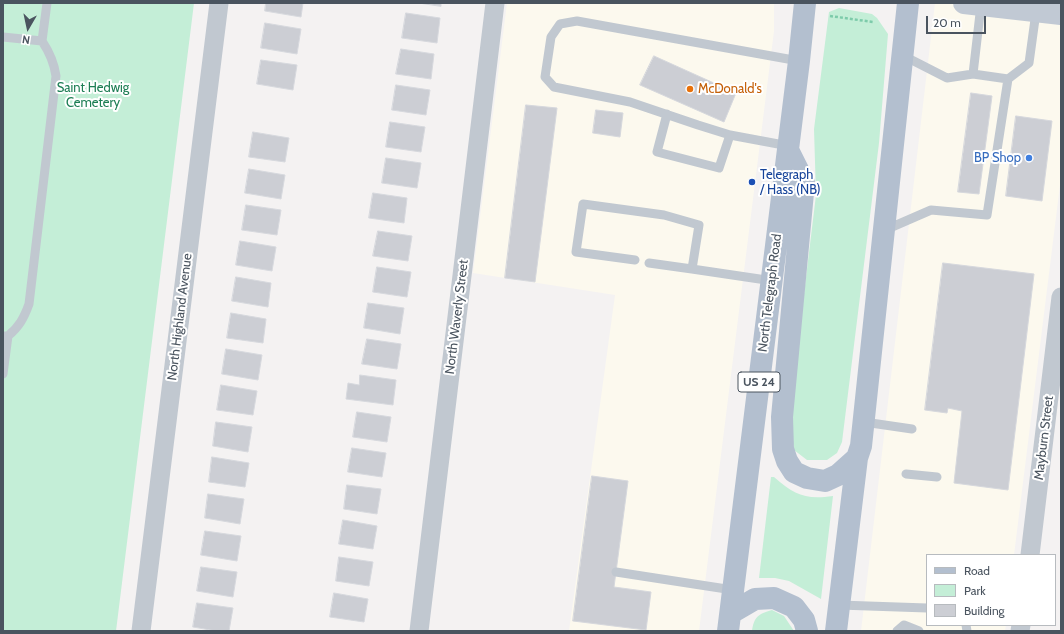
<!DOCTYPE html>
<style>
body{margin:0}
#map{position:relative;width:1064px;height:634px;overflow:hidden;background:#f4f2f2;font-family:Cabin,sans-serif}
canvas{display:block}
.frame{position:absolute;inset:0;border:4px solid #4a545f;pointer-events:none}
.legend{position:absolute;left:926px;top:554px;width:130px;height:72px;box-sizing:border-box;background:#fff;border:1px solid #b7bbbf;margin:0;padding:5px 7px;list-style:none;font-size:12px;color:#4a545f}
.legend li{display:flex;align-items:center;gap:8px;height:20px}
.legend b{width:20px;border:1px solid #b7bbbf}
.north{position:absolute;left:8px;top:8px;width:40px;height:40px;-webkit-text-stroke:3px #fff;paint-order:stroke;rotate:189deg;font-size:11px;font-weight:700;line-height:16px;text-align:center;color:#4a545f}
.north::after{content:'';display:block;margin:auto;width:14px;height:18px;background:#4a545f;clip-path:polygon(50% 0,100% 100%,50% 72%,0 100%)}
.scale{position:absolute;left:926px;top:16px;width:60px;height:18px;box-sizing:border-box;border:2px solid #4a545f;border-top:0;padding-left:5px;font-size:12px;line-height:14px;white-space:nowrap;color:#4a545f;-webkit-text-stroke:3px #fff;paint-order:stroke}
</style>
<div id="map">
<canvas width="1064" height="634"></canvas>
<div class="frame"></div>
<ul class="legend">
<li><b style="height:5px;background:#b3bfcf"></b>Road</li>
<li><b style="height:11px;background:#c4eed7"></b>Park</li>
<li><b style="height:11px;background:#ccced4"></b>Building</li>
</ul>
<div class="north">N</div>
<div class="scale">20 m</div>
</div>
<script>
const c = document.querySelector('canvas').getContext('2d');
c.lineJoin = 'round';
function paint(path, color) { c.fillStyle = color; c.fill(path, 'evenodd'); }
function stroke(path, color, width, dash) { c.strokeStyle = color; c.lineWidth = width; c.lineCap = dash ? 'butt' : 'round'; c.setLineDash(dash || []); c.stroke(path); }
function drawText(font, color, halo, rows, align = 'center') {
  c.font = font + ' Cabin,sans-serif'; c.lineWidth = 4; c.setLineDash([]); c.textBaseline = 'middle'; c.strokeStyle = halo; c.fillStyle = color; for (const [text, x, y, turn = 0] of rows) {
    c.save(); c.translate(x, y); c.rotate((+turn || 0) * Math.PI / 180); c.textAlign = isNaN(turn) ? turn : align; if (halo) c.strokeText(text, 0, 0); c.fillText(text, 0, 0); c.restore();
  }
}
paint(new Path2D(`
 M 507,3 L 774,3 L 774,31 L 699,631 L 569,631 L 615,295 L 473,273 Z
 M 935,3 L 1061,3 L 1061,177 L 1014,555 L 927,555 L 927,625 L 1006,625 L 1005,631 L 861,631 Z`), '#fcf9ee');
paint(new Path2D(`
 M 3,3 L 194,3 L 116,631 L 3,631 Z
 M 839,8 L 872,14 L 877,18 L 888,34 L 879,143 L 842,442 L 837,453 L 827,460 L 807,460 L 794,450 L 789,417 L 816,195 L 814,129 L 829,12 Z
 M 771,477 L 774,477 C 795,495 805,500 833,496 L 821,599 L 789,581 L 775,578 L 759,578 Z
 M 772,610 L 784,616 L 794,631 L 752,631 C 754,617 758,614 772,610 Z`), '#c4eed7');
const building = new Path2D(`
 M 266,3 L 303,3 L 301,17 L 265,11 Z
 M 419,3 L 441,3 L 441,6 Z
 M 406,13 L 440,18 L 437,43 L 402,38 Z
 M 265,23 L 301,29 L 297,54 L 261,48 Z
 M 401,49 L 434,54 L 431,79 L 396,74 Z
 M 654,56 L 736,93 L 724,122 L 640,85 Z
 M 261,60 L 297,65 L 293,90 L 257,84 Z
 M 396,85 L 430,90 L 426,115 L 392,110 Z
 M 971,93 L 992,96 L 979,194 L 958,192 Z
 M 526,105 L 557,108 L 535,282 L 505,278 Z
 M 596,110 L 623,113 L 620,137 L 593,133 Z
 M 1016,116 L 1052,121 L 1042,201 L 1006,196 Z
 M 390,122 L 425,127 L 421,152 L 386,147 Z
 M 253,132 L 289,138 L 285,162 L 249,157 Z
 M 386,158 L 421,163 L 417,188 L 382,183 Z
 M 249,169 L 285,175 L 281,199 L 245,193 Z
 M 373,193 L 407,198 L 404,223 L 369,218 Z
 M 246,205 L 281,210 L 277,235 L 242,230 Z
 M 378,231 L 412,236 L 408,261 L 373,256 Z
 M 240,241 L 276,247 L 272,271 L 236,265 Z
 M 943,263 L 1034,274 L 1008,490 L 954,483 L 962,411 L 948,408 L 947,413 L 925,410 Z
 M 377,267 L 411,272 L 407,297 L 373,292 Z
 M 236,277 L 271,283 L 268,307 L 232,301 Z
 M 368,303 L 404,308 L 400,334 L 364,328 Z
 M 231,313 L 266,319 L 263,343 L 227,338 Z
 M 367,339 L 401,344 L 397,369 L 362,364 Z
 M 226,349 L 262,355 L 258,380 L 222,374 Z
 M 360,375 L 396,380 L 393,405 L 346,399 L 348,383 L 359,385 Z
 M 221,385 L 257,391 L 253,415 L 217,410 Z
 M 357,412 L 391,417 L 387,442 L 353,437 Z
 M 216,422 L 252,427 L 248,452 L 213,446 Z
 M 352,448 L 386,453 L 382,477 L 348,472 Z
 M 212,457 L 249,463 L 245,487 L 209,482 Z
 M 592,476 L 628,481 L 614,587 L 651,592 L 646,630 L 573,621 Z
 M 347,485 L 381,489 L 377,514 L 344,509 Z
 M 208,494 L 244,499 L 240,524 L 205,518 Z
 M 343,520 L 377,526 L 373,549 L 339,544 Z
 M 205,531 L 241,536 L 237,561 L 201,555 Z
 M 339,557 L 373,562 L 369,586 L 336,581 Z
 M 201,567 L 237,572 L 233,597 L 197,591 Z
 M 334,593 L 368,599 L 364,622 L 330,617 Z
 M 197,603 L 233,608 L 229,631 L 216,631 L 193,627 Z`);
paint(building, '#ccced4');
stroke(building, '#d6d8dd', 1);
stroke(new Path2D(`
 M 830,16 L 873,22`), '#7dcbaa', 2.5, [3, 2]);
stroke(new Path2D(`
 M 3,37 L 42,41 C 50,53 54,62 56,76 L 29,304 C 24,318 19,327 8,336 L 3,336
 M 42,41 L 47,3
 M 973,74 L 981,5
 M 1008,79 L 1029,63 L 1036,12
 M 667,114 L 657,152 L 719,168 L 730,135
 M 789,146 L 730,135 L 698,125 L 630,102 L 554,87 L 545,77 L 551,37 L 560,24 L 577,21 L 799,61
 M 885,230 L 931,210 L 987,215 L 1008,79 L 973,74 L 947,78 L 902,55
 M 635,260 L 576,252 L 583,204 L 664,215 L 699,225 L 692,269 L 773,281
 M 649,263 L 692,269
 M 3,374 L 8,336
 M 864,422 L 912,429
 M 906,474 L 937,477
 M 616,572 L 733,590
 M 839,605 L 927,608
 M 966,625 L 967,631
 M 897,631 L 904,625 L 919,631`), '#c1c8d0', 9);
stroke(new Path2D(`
 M 1030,555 L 1061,297
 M 141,631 L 219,3
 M 419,631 L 495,3
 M 1020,631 L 1021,625`), '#c1c8d0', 19);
stroke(new Path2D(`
 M 964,3 L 1061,14`), '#c1c9d4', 22);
stroke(new Path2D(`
 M 788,150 L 804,182 L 782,417 L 783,449 L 787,461 L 794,472 L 807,478 L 825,481 L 838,475 L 857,458
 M 731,613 L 755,599 L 774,598 L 794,607 L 804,620 L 807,631
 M 728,631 L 799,61 L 805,3
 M 836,631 L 857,458 L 861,446 L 908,3`), '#b3bfcf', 22);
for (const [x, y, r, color] of [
 [690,89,4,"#e8710a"],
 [1029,158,4,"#3f7fe0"],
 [752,182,4,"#1a4fb4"]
]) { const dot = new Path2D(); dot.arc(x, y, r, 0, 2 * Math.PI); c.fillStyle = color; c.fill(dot); stroke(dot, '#fff', 1.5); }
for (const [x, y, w] of [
 [759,382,42]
]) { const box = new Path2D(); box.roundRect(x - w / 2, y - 10, w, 20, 3); c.fillStyle = '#fff'; c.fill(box); stroke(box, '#4a545f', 1); }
drawText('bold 12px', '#4a545f', null, [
 ["US 24",759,382]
]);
drawText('13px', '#1d7e54', '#fff', [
 ["Saint Hedwig",93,88],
 ["Cemetery",93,103]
]);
drawText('13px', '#c56008', '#fff', [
 ["McDonald's",698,89]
], 'left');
drawText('13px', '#366cbe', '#fff', [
 ["BP Shop",1021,158]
], 'right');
drawText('13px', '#164399', '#fff', [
 ["Telegraph",760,175],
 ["/ Hass (NB)",760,190]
], 'left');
drawText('13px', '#4a545f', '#fff', [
 ["North Telegraph Road",770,293,-83],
 ["North Highland Avenue",180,317,-83],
 ["North Waverly Street",457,317,-83],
 ["Mayburn Street",1044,438,-83]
]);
</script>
